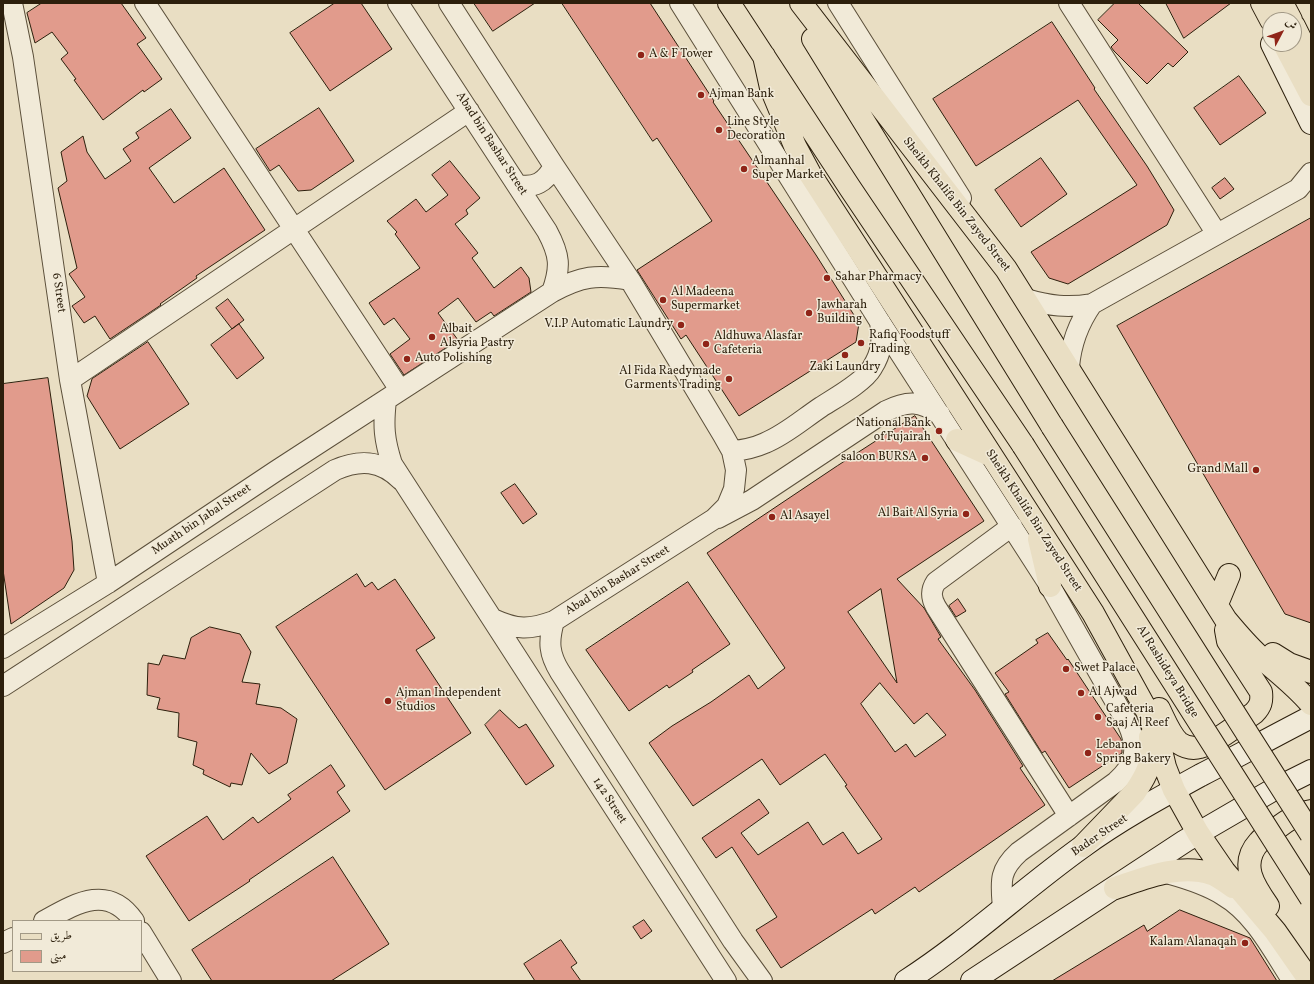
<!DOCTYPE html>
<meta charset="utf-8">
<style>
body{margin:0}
#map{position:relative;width:1314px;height:984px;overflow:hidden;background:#e9dec3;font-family:Vollkorn,Amiri,serif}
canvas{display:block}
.frame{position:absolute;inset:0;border:4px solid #2c1f0c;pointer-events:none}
.legend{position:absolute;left:12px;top:920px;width:130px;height:52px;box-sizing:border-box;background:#f1ead8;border:1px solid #a29986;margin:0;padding:5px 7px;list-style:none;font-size:12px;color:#2c1f0c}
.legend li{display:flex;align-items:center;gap:8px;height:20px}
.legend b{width:20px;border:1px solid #a29986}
.north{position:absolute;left:1262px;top:12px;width:40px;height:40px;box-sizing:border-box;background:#f1ead8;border:1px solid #a29986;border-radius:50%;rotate:49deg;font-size:11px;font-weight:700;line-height:16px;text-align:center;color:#2c1f0c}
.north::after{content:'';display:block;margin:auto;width:14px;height:18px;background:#8f2418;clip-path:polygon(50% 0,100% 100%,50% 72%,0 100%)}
</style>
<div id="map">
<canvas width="1314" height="984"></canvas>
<div class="frame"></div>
<ul class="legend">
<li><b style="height:5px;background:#e9dec3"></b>طريق</li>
<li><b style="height:11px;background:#e19b8c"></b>مبنى</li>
</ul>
<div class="north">ش</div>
</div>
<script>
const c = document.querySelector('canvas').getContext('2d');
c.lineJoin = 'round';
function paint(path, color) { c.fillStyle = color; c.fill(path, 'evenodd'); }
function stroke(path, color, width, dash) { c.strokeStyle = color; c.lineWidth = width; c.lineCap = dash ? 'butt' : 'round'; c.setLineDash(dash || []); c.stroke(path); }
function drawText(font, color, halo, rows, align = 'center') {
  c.font = font + ' Vollkorn,serif'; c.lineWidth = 3; c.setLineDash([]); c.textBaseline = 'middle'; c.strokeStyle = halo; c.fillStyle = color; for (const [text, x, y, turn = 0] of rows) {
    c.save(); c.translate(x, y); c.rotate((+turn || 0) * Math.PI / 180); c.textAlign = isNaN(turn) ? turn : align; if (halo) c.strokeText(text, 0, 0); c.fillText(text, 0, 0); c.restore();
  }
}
const building = new Path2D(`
 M 42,3 L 121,3 L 146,38 L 137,44 L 162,79 L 144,92 L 143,90 L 103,120 L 74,80 L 76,79 L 61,59 L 68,53 L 52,32 L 35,43 L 27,13 Z
 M 335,3 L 361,3 L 392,49 L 330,91 L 290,33 Z
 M 474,3 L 535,3 L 493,31 Z
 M 562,3 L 650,3 L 714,101 L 713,102 L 816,255 L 859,323 L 856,342 L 739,416 L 686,335 L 681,339 L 637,270 L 712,221 L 657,138 L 653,141 Z
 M 1115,3 L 1138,3 L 1188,52 L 1173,67 L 1168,63 L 1147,84 L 1114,51 L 1111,47 L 1118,40 L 1098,20 Z
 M 1166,3 L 1231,3 L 1184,38 Z
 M 1052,22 L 1095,88 L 1094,89 L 1147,166 L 1174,210 L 1167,225 L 1068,284 L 1049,278 L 1031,252 L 1137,185 L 1078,100 L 976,166 L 933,99 Z
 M 1239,76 L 1266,113 L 1220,145 L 1194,108 Z
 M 319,108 L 354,161 L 311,190 L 298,191 L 279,165 L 270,171 L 256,149 Z
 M 171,109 L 191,138 L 149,168 L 174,203 L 224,168 L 265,230 L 196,276 L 197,278 L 160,304 L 161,305 L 110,339 L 95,316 L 84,323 L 72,306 L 85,297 L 69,274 L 77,268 L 58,188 L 67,181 L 61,152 L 83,136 L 87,152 L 105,179 L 131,161 L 123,149 L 139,138 L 136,133 Z
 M 1041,158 L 1067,194 L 1021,227 L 995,190 Z
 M 450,161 L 480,198 L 466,210 L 468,214 L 455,224 L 478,253 L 472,258 L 494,288 L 521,267 L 529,278 L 531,292 L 494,316 L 491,312 L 476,322 L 458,298 L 438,313 L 458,340 L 404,375 L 390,354 L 410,339 L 394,318 L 384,325 L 369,303 L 420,268 L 395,234 L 397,232 L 387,221 L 416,199 L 426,212 L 448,195 L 432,175 Z
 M 1225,178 L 1234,189 L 1220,199 L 1212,188 Z
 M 1311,218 L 1311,623 L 1285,614 L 1117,326 Z
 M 228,299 L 244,320 L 232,329 L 216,308 Z
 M 239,324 L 264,358 L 237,379 L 211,345 Z
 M 148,342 L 189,404 L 120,449 L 87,396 L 92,379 Z
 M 48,378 L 72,541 L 74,570 L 64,588 L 11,624 L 3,570 L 3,384 Z
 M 915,416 L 984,521 L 897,579 L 924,608 L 941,637 L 938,639 L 975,690 L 1023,766 L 1020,768 L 1045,805 L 919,892 L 915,887 L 875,914 L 872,909 L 781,968 L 756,930 L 777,917 L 732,847 L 716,858 L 702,838 L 759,799 L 769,813 L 741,833 L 758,855 L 808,822 L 823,845 L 843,832 L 858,854 L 882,839 L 845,786 L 847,785 L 825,754 L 780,785 L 762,759 L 693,806 L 649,743 L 672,726 L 711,702 L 749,675 L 758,689 L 785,668 L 707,553 L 837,466 ZM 881,589 L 897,683 L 848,612 ZM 880,683 L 914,724 L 927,713 L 946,735 L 915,757 L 906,744 L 895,752 L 861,704 Z
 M 515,484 L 537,514 L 523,524 L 501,493 Z
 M 357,574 L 365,587 L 372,582 L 378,590 L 395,579 L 435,638 L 416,650 L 471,733 L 385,790 L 276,627 Z
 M 688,582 L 730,644 L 692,670 L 693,672 L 669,688 L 667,685 L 629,711 L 586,650 Z
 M 958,599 L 966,611 L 956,617 L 949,606 Z
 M 210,627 L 240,634 L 251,652 L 242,682 L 260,684 L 256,704 L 281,708 L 297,719 L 287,763 L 269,774 L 251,753 L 242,785 L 231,783 L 230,787 L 203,774 L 204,770 L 193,765 L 197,742 L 178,737 L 179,713 L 157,709 L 160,698 L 147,695 L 148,663 L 159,665 L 163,655 L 185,659 L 191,638 Z
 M 1048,633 L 1067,660 L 1068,659 L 1121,739 L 1122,743 L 1122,753 L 1069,788 L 1045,751 L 1042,753 L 1005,694 L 1009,692 L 995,673 L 1038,643 L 1036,640 Z
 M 500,710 L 519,728 L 526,724 L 554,766 L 526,785 L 485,725 Z
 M 331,765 L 345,786 L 337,792 L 350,811 L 249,880 L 250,881 L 189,921 L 146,856 L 207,816 L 223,840 L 253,817 L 258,823 L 291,799 L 288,795 Z
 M 333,857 L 389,944 L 331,981 L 212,981 L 192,950 Z
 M 1180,910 L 1250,938 L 1277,981 L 1052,981 L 1144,925 L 1147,931 Z
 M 644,920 L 652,931 L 641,939 L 633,927 Z
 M 561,940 L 577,963 L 571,967 L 581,981 L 535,981 L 524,964 Z`);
paint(building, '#e19b8c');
stroke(building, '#2c1f0c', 1);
const minor = new Path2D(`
 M 12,3 L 23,57 L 70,380 L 108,583
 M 145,3 L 400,390
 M 398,3 L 547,231 C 560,255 561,267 552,292
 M 449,3 L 554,166 L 630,280 L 723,435 L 732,451 L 736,470 L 734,489 L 727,506 L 714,519 L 554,621 C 529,630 517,630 493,619
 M 680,3 L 880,322 L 1050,586 L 1128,724 C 1139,749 1136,764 1116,782 L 1019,852 C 998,871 1001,883 1003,908
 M 838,3 L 961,198
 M 1069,3 L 1217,234
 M 517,185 C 535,188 545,183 554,166
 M 1026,299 C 1049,306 1068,308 1092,304 L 1298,189 L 1311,173
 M 1069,367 C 1071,343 1078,324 1092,304
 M 70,380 L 469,111
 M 386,400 C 383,426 384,439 392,464 L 726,981
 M 732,451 C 744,450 754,448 765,443 C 785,435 803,419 821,407 C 835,398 864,382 872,368 C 882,352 883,340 880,322
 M 718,518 L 752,500 L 886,411 C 908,400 920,401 940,414
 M 1012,526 L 936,582 C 930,591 931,598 936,607 L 1069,816
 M 554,621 C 548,642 549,654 560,672 L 733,941 L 762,981
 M 3,648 L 108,583 L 276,471 L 552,292 C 581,276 597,274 630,280
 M 3,686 L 335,470 C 360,459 381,460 401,480
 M 44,921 C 75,904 108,883 134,921
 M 141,932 L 171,981
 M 3,943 L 13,938`);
const tertiary = new Path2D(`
 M 1170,873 C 1188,878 1207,884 1223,894 C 1256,913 1274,951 1294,981`);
const secondary = new Path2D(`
 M 1272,44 L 1311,123
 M 906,981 C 968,941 1022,890 1082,847 C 1119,820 1161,797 1201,775 C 1238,756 1274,736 1311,717
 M 972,981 L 1185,841 L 1271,791 L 1311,771`);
const primary = new Path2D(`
 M 729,3 L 850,188 L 1023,445
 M 801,3 L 1006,269 L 1226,620 C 1236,632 1246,644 1258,655 C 1276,671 1295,685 1311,704
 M 1262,3 L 1271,20
 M 1282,3 L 1291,20
 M 1294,26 L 1311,60
 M 813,39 L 1052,426
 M 1284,44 L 1311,95
 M 764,56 L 771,88 L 795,146 L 810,174 L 1093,613 L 1148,713 L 1159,742 L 1165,767 L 1174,790 L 1198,833 L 1224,871 L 1275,931 L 1310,981
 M 957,440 L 990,455
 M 1039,539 L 1050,586
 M 1217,604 L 1229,575
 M 1273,654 L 1289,664 L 1311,672
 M 1159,709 C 1164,719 1170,735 1179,743 C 1185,747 1193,749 1200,747 C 1214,744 1241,722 1254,713 C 1261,706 1262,701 1261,692 L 1228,641 L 1226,630
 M 1083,846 L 1135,792 C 1148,773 1154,760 1150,737
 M 1115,888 C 1145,878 1180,863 1212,874 C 1219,877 1227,883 1233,887
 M 1268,906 C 1254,886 1239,864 1259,842 C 1263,837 1270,833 1276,829 C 1286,821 1298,813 1311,811`);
stroke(minor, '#5b4f3a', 22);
stroke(tertiary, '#5b4f3a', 24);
stroke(secondary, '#2c1f0c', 24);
stroke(primary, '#2c1f0c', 24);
stroke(minor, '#f1ead8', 20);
stroke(tertiary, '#f1ead8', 22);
stroke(secondary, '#f1ead8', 22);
stroke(primary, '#e9dec3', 22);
const primaryBridge = new Path2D(`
 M 1052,426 L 1311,834
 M 1023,445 L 1311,898`);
stroke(primaryBridge, '#2c1f0c', 24, []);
stroke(primaryBridge, '#e9dec3', 22);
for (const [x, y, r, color] of [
 [641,55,4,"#8f2418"],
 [701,95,4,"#8f2418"],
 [719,130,4,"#8f2418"],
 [744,169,4,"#8f2418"],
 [827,278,4,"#8f2418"],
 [663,300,4,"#8f2418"],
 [809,313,4,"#8f2418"],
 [681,325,4,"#8f2418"],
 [432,337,4,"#8f2418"],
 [861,343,4,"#8f2418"],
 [706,344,4,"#8f2418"],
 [845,355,4,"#8f2418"],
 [407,359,4,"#8f2418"],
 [729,379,4,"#8f2418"],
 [939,431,4,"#8f2418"],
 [925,458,4,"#8f2418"],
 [1256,470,4,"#8f2418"],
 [966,514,4,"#8f2418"],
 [772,517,4,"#8f2418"],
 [1066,669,4,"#8f2418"],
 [1081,693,4,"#8f2418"],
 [388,701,4,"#8f2418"],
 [1098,717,4,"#8f2418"],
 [1088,753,4,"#8f2418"],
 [1245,943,4,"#8f2418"]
]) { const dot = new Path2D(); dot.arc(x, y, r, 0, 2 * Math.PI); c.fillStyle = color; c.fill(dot); stroke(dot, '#f1ead8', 1.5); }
drawText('12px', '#2c1f0c', '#f1ead8', [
 ["A & F Tower",649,55],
 ["Ajman Bank",709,95],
 ["Line Style",727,123],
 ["Decoration",727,137],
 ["Almanhal",752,162],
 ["Super Market",752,176],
 ["Sahar Pharmacy",835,278],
 ["Al Madeena",671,293],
 ["Supermarket",671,307],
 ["Jawharah",817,306],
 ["Building",817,320],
 ["V.I.P Automatic Laundry",673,325,"right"],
 ["Albait",440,330],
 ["Alsyria Pastry",440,344],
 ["Rafiq Foodstuff",869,336],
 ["Trading",869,350],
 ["Aldhuwa Alasfar",714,337],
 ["Cafeteria",714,351],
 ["Auto Polishing",415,359],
 ["Zaki Laundry",845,368,"center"],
 ["Al Fida Raedymade",721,372,"right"],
 ["Garments Trading",721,386,"right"],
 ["National Bank",931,424,"right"],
 ["of Fujairah",931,438,"right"],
 ["saloon BURSA",917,458,"right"],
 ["Grand Mall",1248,470,"right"],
 ["Al Bait Al Syria",958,514,"right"],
 ["Al Asayel",780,517],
 ["Swet Palace",1074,669],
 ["Al Ajwad",1089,693],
 ["Ajman Independent",396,694],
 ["Studios",396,708],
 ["Cafeteria",1106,710],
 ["Saaj Al Reef",1106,724],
 ["Lebanon",1096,746],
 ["Spring Bakery",1096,760],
 ["Kalam Alanaqah",1237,943,"right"]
], 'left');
drawText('12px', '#2c1f0c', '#f1ead8', [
 ["Abad bin Bashar Street",491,144,57],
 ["Sheikh Khalifa Bin Zayed Street",956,205,52],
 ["6 Street",58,293,82],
 ["Muath bin Jabal Street",202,520,-34],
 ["Sheikh Khalifa Bin Zayed Street",1033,521,57],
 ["Abad bin Bashar Street",618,581,-32],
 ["Al Rashideya Bridge",1167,672,58],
 ["142 Street",609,801,57],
 ["Bader Street",1100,836,-34]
]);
</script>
